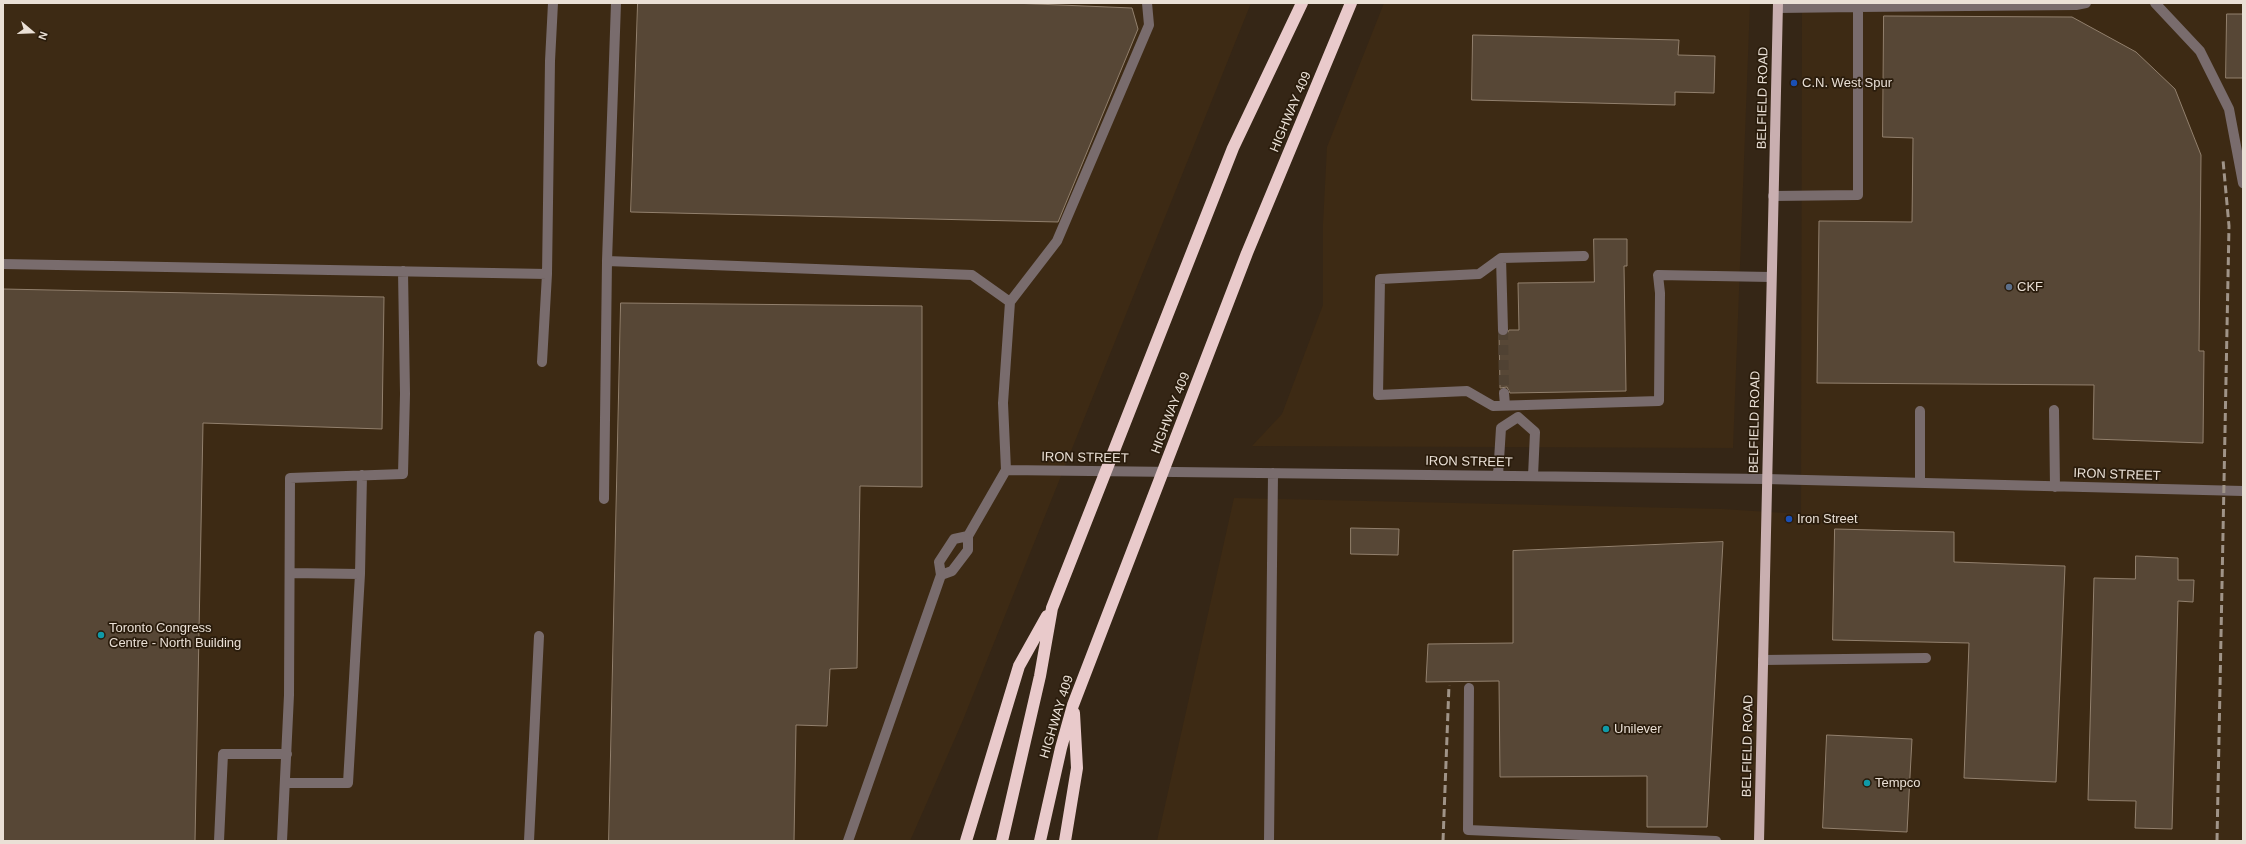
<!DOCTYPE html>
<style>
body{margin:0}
#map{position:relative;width:2246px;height:844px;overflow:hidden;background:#352616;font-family:Arial,sans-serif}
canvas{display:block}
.frame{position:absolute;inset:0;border:4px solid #eae0d6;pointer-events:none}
.north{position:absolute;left:12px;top:12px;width:40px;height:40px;-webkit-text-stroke:3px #2a1c0c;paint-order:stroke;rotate:109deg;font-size:11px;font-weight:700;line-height:16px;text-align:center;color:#eae0d6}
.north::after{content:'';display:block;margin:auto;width:14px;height:18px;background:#eae0d6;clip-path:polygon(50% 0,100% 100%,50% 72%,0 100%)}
</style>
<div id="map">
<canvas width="2246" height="844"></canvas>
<div class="frame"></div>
<div class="north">N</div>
</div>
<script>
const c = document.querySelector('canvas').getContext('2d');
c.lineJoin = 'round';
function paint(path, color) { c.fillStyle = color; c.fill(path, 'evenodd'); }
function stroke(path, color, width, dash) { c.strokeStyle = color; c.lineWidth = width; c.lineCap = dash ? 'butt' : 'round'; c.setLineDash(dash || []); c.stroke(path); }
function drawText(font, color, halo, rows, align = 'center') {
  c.font = font + ' Arial,sans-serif'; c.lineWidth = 3.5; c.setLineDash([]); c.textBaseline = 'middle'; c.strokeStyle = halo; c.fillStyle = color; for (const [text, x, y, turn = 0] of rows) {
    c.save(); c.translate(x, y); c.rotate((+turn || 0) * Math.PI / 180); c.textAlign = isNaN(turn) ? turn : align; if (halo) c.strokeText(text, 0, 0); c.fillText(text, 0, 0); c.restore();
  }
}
paint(new Path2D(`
 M 3,3 L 1251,3 L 963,720 L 910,841 L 3,841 Z
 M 1384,3 L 1750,3 L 1733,448 L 1252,446 L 1282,414 L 1323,305 L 1323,224 L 1327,147 Z
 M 1802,3 L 2243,3 L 2243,841 L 1157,841 L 1234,498 L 1722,509 L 1801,514 Z`), '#3d2a14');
const building = new Path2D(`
 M 638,3 L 1012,3 L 1132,8 L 1138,29 L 1058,222 L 631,212 Z
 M 2227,14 L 2243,14 L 2243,78 L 2226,78 Z
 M 1884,16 L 2072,17 L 2136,52 L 2175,89 L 2201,155 L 2199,351 L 2204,351 L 2203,443 L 2093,439 L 2094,385 L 1817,383 L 1819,221 L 1912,222 L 1913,138 L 1883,137 Z
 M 1473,35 L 1679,40 L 1678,55 L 1715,56 L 1714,93 L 1675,92 L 1675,105 L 1472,100 Z
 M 1594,239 L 1627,239 L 1627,266 L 1624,266 L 1626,391 L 1510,393 L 1507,387 L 1500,388 L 1499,335 L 1506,336 L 1509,330 L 1519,330 L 1518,283 L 1594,282 Z
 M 3,289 L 384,297 L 382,429 L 203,423 L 195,841 L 3,841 Z
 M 621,303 L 922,306 L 922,487 L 860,486 L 857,668 L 830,669 L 827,726 L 796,725 L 794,841 L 609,841 Z
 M 1351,528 L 1399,529 L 1398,555 L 1351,554 Z
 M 1835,529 L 1954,532 L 1954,562 L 2065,566 L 2056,782 L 1964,778 L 1969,643 L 1833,640 Z
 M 1723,542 L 1707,827 L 1647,827 L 1647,776 L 1500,777 L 1499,681 L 1426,682 L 1428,644 L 1513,643 L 1513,551 Z
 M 2136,556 L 2178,558 L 2178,580 L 2194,580 L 2193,602 L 2178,601 L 2172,829 L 2135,828 L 2136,801 L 2088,800 L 2094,578 L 2135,579 Z
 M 1827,735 L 1912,739 L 1907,832 L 1823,828 Z`);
paint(building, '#574736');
stroke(building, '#92806d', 1);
stroke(new Path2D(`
 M 1503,330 L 1504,393`), '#504233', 10, [10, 5]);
stroke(new Path2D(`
 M 2155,3 L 2200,51 L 2229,109 L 2243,183
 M 1858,7 L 2076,5 L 2086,3
 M 1773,196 L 1858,195 L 1858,7 L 1778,8
 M 1584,256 L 1501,258 L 1479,274 L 1380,279 L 1378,395 L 1467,391 L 1493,406 L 1659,401 L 1660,293 L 1658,275 L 1771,277
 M 1501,258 L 1503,330
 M 607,261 L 616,3
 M 3,264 L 547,274 L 550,61 L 553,3
 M 1010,302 L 1057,241 L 1149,25 L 1147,3
 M 542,362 L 547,274
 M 1504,393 L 1505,405
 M 2054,410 L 2055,487
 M 1518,417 L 1535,432 L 1533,476
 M 1006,470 L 1766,479 L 2243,491
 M 1498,476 L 1501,428 L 1518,417
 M 1920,483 L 1920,411
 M 604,499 L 607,261 L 972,275 L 1010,302 L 1003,403 L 1006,470 L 968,536 L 968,550 L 952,571 L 941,575
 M 290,573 L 360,574
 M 1763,660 L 1926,658
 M 1469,688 L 1468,830 L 1716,841
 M 285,783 L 348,783 L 360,574 L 362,475
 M 219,841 L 223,754 L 287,754
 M 282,841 L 289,695 L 290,478 L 403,474 L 405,394 L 403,271
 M 529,841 L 539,636
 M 848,841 L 941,575 L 939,562 L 954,539 L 968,536
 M 1269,841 L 1273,473`), '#796c6d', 10);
stroke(new Path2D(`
 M 1759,841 L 1778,3`), '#c9afb0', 10);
stroke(new Path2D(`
 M 966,841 L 1019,666 L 1047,616
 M 1002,841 L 1040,676 L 1052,608 L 1233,148 L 1302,3
 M 1040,841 L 1061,748 L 1073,705 L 1247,253 L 1351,3
 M 1065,841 L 1077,768 L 1074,713`), '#e9cacb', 12);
stroke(new Path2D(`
 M 1443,841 L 1449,685
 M 2217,841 L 2229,226 L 2223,160`), '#a09488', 3, [8, 4]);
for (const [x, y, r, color] of [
 [1794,83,4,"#1a4fb4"],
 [2009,287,4,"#5c6f8a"],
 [1789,519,4,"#1a4fb4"],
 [101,635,4,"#0f9aa8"],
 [1606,729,4,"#0f9aa8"],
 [1867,783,4,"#0f9aa8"]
]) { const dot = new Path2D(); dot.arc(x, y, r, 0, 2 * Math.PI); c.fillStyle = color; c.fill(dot); stroke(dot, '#2a1c0c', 1.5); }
drawText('13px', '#eae0d6', '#2a1c0c', [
 ["C.N. West Spur",1802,83],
 ["CKF",2017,287],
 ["Iron Street",1797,519],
 ["Toronto Congress",109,628],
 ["Centre - North Building",109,643],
 ["Unilever",1614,729],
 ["Tempco",1875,783]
], 'left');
drawText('13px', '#eae0d6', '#2a1c0c', [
 ["BELFIELD ROAD",1763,98,-89],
 ["HIGHWAY 409",1291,112,-67],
 ["HIGHWAY 409",1171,413,-69],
 ["BELFIELD ROAD",1755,422,-89],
 ["IRON STREET",1085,458,1],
 ["IRON STREET",1469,462,1],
 ["IRON STREET",2117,475,2],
 ["HIGHWAY 409",1057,717,-73],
 ["BELFIELD ROAD",1748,746,-89]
]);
</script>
